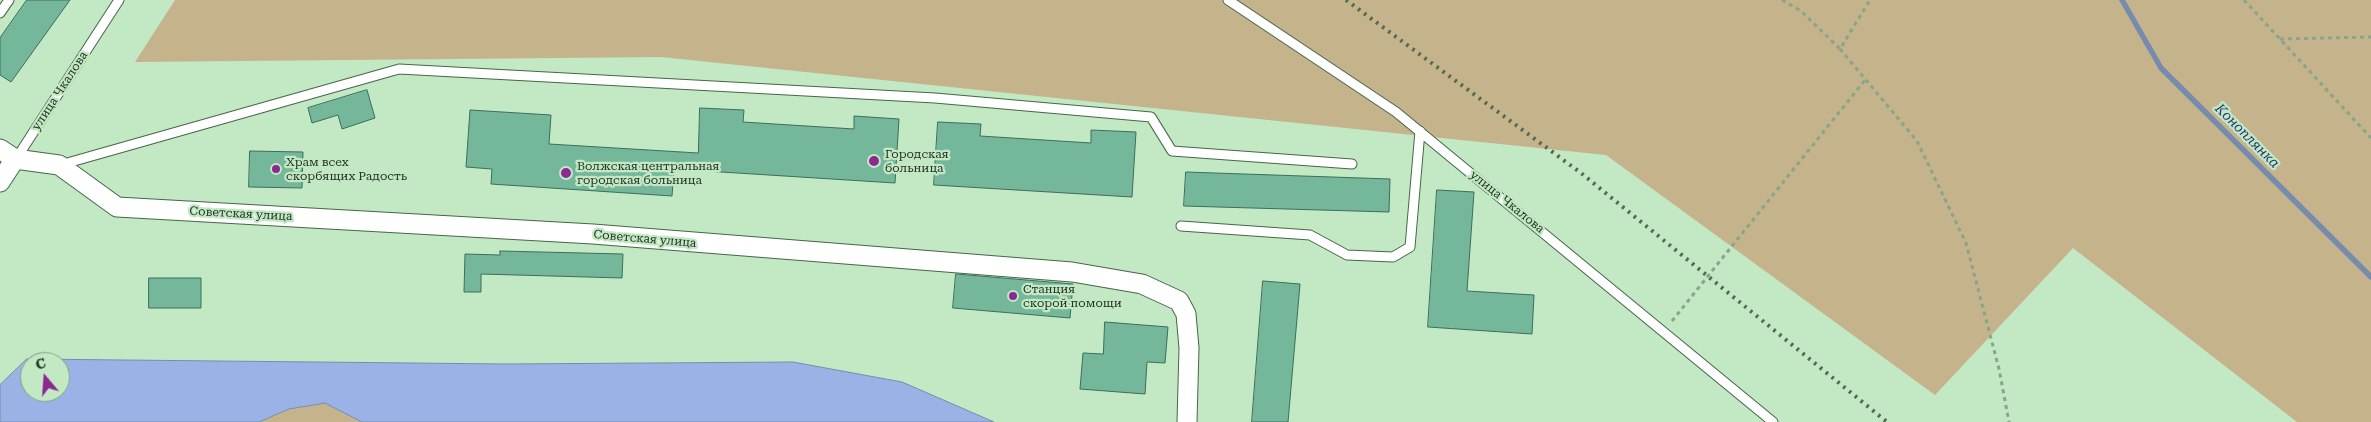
<!DOCTYPE html>
<meta charset="utf-8">
<style>
body{margin:0}
#map{position:relative;width:2371px;height:422px;overflow:hidden;background:#c2e8c4;font-family:"Roboto Serif",serif}
canvas{display:block}
.north{position:absolute;left:20px;top:352px;width:50px;height:50px;box-sizing:border-box;background:#c2e8c4;border:1px solid #83a084;border-radius:50%;rotate:342deg;font-size:14px;font-weight:700;line-height:20px;text-align:center;color:#243325}
.north::after{content:'';display:block;margin:auto;width:18px;height:22px;background:#8c2890;clip-path:polygon(50% 0,100% 100%,50% 72%,0 100%)}
</style>
<div id="map">
<canvas width="2371" height="422"></canvas>
<div class="north">С</div>
</div>
<script>
const c = document.querySelector('canvas').getContext('2d');
c.lineJoin = 'round';
function paint(path, color) { c.fillStyle = color; c.fill(path, 'evenodd'); }
function stroke(path, color, width, dash) { c.strokeStyle = color; c.lineWidth = width; c.lineCap = dash ? 'butt' : 'round'; c.setLineDash(dash || []); c.stroke(path); }
function drawText(font, color, halo, rows, align = 'center') {
  c.font = font + ' "Roboto Serif",serif'; c.lineWidth = 4.5; c.setLineDash([]); c.textBaseline = 'middle'; c.strokeStyle = halo; c.fillStyle = color; for (const [text, x, y, turn = 0] of rows) {
    c.save(); c.translate(x, y); c.rotate((+turn || 0) * Math.PI / 180); c.textAlign = isNaN(turn) ? turn : align; if (halo) c.strokeText(text, 0, 0); c.fillText(text, 0, 0); c.restore();
  }
}
paint(new Path2D(`
 M 175,0 L 2371,0 L 2371,422 L 2297,422 L 2073,248 L 1935,395 L 1606,155 L 661,57 L 135,62 Z
 M 325,403 L 362,422 L 259,422 L 289,409 Z`), '#c5b38c');
const water = new Path2D(`
 M 27,359 L 506,364 L 793,362 L 902,382 L 994,422 L 362,422 L 325,403 L 289,409 L 259,422 L 0,422 L 0,385 ZM 30,362 L 60,362 L 60,392 L 30,392 Z`);
paint(water, '#9bb2e7');
stroke(water, '#778cad', 1);
stroke(new Path2D(`
 M 2122,0 L 2161,68 L 2371,277`), '#778cad', 5.5);
const building = new Path2D(`
 M 27,0 L 70,0 L 11,82 L 0,75 L 0,38 Z
 M 367,90 L 375,118 L 342,129 L 338,115 L 312,123 L 308,108 Z
 M 700,108 L 744,110 L 743,122 L 854,129 L 854,116 L 899,119 L 895,183 L 674,169 L 672,196 L 491,184 L 492,169 L 466,167 L 470,110 L 551,115 L 549,144 L 698,153 Z
 M 938,122 L 981,124 L 980,136 L 1091,143 L 1091,130 L 1136,132 L 1132,197 L 934,185 Z
 M 250,151 L 303,152 L 302,188 L 249,187 Z
 M 1186,172 L 1390,179 L 1389,212 L 1184,206 Z
 M 1437,190 L 1474,192 L 1467,291 L 1534,295 L 1532,334 L 1428,327 Z
 M 500,251 L 623,254 L 622,278 L 481,274 L 481,292 L 464,292 L 465,254 L 500,255 Z
 M 956,274 L 1073,284 L 1070,318 L 953,308 Z
 M 149,278 L 201,278 L 201,308 L 149,308 Z
 M 1263,281 L 1300,284 L 1288,422 L 1252,422 Z
 M 1105,322 L 1168,327 L 1165,363 L 1147,362 L 1145,394 L 1080,389 L 1083,353 L 1103,354 Z`);
paint(building, '#74b79b');
stroke(building, '#3c6e5b', 1);
const lane = new Path2D(`
 M 1228,0 L 1396,112 L 1773,422
 M 0,13 L 9,0
 M 16,159 L 119,0
 M 60,165 L 399,69 L 935,98 L 1151,117 L 1172,151 L 1352,164
 M 1181,226 L 1310,235 L 1347,255 L 1393,257 L 1410,247 L 1420,131`);
const street = new Path2D(`
 M 0,149 L 15,159 L 59,165 L 117,207 L 593,234 L 1072,272 L 1142,284 L 1179,301 L 1186,314 L 1189,348 L 1187,422
 M 0,182 L 15,159`);
stroke(lane, '#456747', 11);
stroke(street, '#456747', 21);
stroke(new Path2D(`
 M 1782,0 L 1801,11 L 1840,49 L 1870,0
 M 2244,0 L 2371,138
 M 2280,39 L 2371,37
 M 1840,49 L 1917,141 L 1966,243 L 1999,369 L 2009,422
 M 1672,321 L 1865,80`), '#88a58a', 3, [4, 4]);
stroke(lane, '#fff', 9);
stroke(street, '#fff', 19);
stroke(new Path2D(`
 M 1346,0 L 1581,173 L 1887,422`), '#536954', 4, [2.5, 5]);
for (const [x, y, r, color] of [
 [874,161,6,"#8c2890"],
 [276,169,5,"#8c2890"],
 [566,173,6,"#8c2890"],
 [1013,296,5,"#8c2890"]
]) { const dot = new Path2D(); dot.arc(x, y, r, 0, 2 * Math.PI); c.fillStyle = color; c.fill(dot); stroke(dot, '#c2e8c4', 2); }
drawText('12px', '#243325', '#c2e8c4', [
 ["улица Чкалова",60,91,-57],
 ["улица Чкалова",1507,202,39],
 ["Советская улица",241,214,3],
 ["Советская улица",645,239,5]
]);
drawText('12px', '#243325', '#c2e8c4', [
 ["Городская",885,154],
 ["больница",885,168],
 ["Храм всех",286,162],
 ["скорбящих Радость",286,176],
 ["Волжская центральная",577,166],
 ["городская больница",577,180],
 ["Станция",1023,289],
 ["скорой помощи",1023,303]
], 'left');
drawText('italic 14px', '#213775', '#c2e8c4', [
 ["Коноплянка",2247,136,45]
]);
</script>
